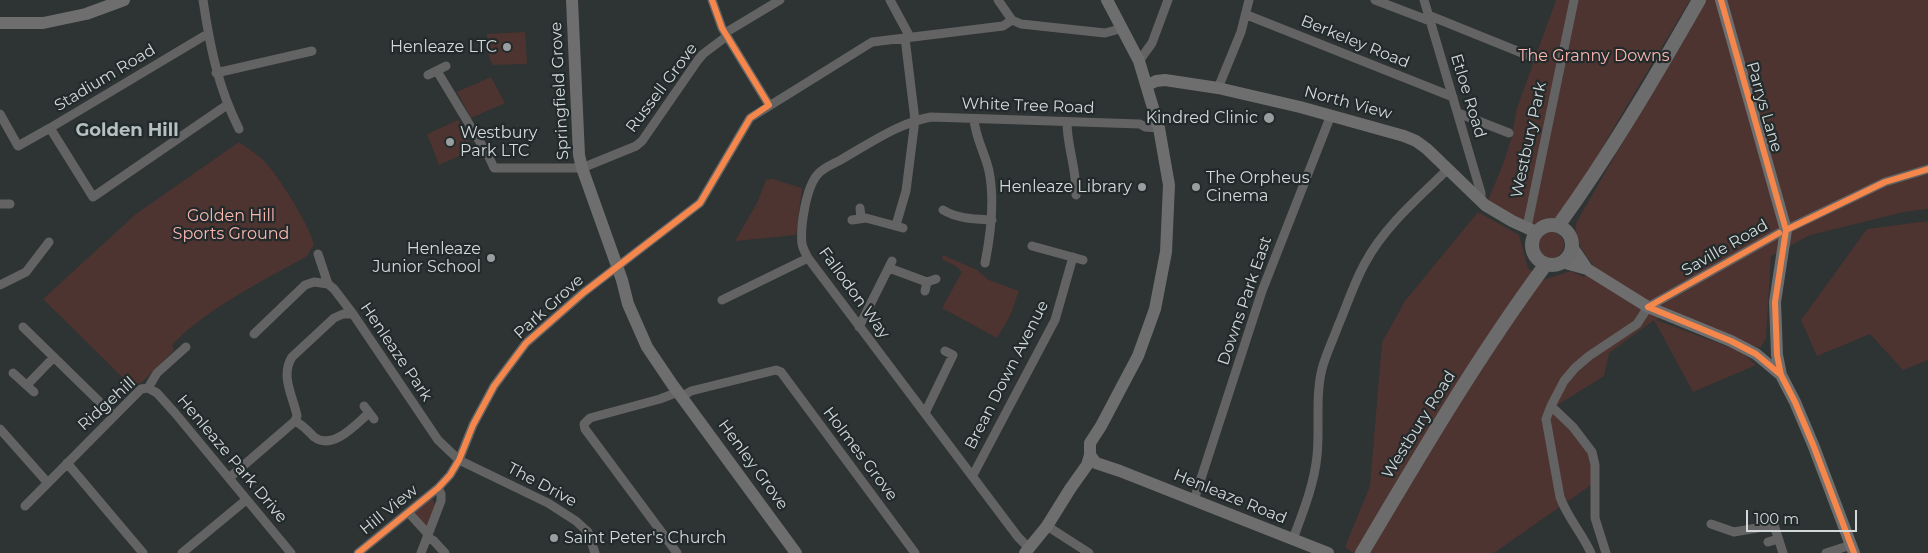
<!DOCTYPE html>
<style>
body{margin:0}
#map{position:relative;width:1928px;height:553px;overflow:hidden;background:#2e3333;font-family:Montserrat,sans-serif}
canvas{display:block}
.scale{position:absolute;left:1746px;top:510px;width:111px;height:22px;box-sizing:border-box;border:2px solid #d3d8d9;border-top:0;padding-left:6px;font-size:15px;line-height:18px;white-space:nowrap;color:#d3d8d9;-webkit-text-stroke:4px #222a2b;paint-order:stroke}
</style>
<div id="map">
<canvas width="1928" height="553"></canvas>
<div class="scale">100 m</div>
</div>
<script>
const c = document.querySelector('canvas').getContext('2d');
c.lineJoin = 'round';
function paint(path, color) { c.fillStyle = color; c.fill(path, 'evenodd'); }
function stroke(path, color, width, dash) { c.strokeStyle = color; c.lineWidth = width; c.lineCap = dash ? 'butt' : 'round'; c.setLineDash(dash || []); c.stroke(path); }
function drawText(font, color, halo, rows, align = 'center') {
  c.font = font + ' Montserrat,sans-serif'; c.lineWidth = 4.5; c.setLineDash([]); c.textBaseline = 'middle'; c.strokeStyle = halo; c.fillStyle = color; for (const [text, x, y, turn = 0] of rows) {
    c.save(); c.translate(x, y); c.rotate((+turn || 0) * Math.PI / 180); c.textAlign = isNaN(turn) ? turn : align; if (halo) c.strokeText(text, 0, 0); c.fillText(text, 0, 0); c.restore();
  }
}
paint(new Path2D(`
 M 1556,0 L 1690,0 L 1610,134 L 1561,221 L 1530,229 L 1488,200 L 1503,164 L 1511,140 L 1517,108 Z
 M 1705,0 L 1928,0 L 1928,209 L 1904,212 L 1810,235 L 1771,256 L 1766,338 L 1761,347 L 1756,347 L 1672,311 L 1656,320 L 1742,352 L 1756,365 L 1693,392 L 1654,320 L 1609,353 L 1604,376 L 1551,409 C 1567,425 1589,442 1592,465 C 1593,472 1591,479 1591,485 L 1494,553 L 1353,553 L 1345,547 L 1370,486 L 1382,342 L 1405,301 L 1478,212 L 1519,235 L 1528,268 L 1543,280 L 1571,271 L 1584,277 L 1593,264 C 1583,254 1574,238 1576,223 Z
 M 525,32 L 527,64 L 493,65 C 487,57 487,44 487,34 Z
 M 491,77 L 505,103 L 471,118 L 457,92 Z
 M 458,120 L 473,150 L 439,165 L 427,134 Z
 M 239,142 C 246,147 254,152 261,158 C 278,174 307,221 314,244 L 307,256 C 263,281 207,308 172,345 L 174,350 L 142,382 L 137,384 L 128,383 L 43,299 L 136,214 Z
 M 772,179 L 802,188 L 796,235 L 735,241 L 757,203 L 766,180 Z
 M 1928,221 L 1928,360 L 1903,370 L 1870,334 L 1817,356 L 1801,320 L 1867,229 Z
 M1538 245a13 13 0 1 1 26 0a13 13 0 1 1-26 0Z
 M 943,255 L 977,270 L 989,280 L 1019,291 L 1010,316 L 997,338 L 942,308 L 962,272 L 957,267 L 942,259 Z
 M 428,500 L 433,500 L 435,506 L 428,528 L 414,512 Z`), '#4d3430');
stroke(new Path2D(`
 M 203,0 C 210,47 218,87 239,129
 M 712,0 L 722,28 L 769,105
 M 890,0 L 910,37
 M 998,0 L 1012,20 L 1021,24 L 1105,33 L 1123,28
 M 1375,0 L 1430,21
 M 1424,0 L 1481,193 L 1481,201
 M 1247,15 L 1453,97
 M 1428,15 L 1532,57
 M 725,33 L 780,0
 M 1139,61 L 1152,43 L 1168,0
 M 437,71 L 489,157 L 494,168 L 582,168 L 636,146 L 642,141 L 698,60 L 703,54 L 727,36
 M 216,73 L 312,51
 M 428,75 L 446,66
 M 1218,88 L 1241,32 L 1249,0
 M 1458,113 L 1509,133
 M 0,114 L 18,146 L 50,128 L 204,36 L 208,36
 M 974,119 C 975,137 985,153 989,171 C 995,201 991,233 985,263
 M 1067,122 C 1067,147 1077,170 1076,195
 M 50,128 L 93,197 L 227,105
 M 1,204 L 10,204
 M 860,208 L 861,218
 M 943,210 C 958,219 974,219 992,220
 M 852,220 L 866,218 L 903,228
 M 896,225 L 906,191 L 915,120 L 905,38
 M 1527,227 L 1574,0
 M 1032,246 L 1083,260
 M 318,254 L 328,284 L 334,289 L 353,314 L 438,440 L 459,460 L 548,503 L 576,521 L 588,532 L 595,553
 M 889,268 L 927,282
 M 0,285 L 26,272 L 49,242
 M 925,291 L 927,282 L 936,279
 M 722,300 L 808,258
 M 23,327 L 114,416
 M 859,327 L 892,261
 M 254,334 L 305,285 L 314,282 L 328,284
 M 13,373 L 34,392
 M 27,385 L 54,357
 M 148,388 L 157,393 L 175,413 L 291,553
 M 148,388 L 157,373 L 186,347
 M 683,396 L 691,391 L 776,370 L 781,372 L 915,553
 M 364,406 L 374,419
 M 1551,406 L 1573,427 L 1592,452 L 1595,465 L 1595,518 L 1606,553
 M 925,413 L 953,355 L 945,351
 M 295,421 C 303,425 308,431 314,437 C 333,451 356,424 369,413
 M 0,429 L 47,482
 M 67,463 L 143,553
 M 973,475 L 1055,320 L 1073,257
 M 229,478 L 295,421 L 297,416 C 293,396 280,376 292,357 L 334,318 L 343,314 L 353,314
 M 1194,500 L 1262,291 L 1331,115
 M 25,506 L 141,389 L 148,388
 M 408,512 L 428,534
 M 1711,524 L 1734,532 L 1774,525 L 1783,553
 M 1047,526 L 1089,553
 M 427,537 L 434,541 L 445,553
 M 1293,539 C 1303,512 1314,485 1317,456 C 1320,427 1315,397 1322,369 C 1326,354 1333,340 1338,326 C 1347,305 1354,283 1365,263 C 1384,227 1418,198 1447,170
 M 1768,542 L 1778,539
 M 1029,548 L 1018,537 L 808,258 C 806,254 803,249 802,244 C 800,227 806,187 818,174 C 824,167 836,163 844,158 C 872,142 899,123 931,117 L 1140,124 L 1145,127 L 1159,128
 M 182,553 L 246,500
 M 358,553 L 438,488 L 450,475 L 459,460 L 473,425 L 494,386 L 526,343 L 583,293 L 700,203 L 750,118 L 872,42 L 1003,26 L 1012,20
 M 421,553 L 441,501 L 441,494 L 438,488
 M 677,553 L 585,429 L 584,424 L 590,418 L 660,399 L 678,392
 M 1591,553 C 1582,533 1567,517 1560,497 L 1546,419 L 1551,406 L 1564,381 L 1575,368 L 1589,356 L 1637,324 L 1648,307 L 1779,233 L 1885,182 L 1928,169
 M 1826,553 L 1851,545`), '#646363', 9);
stroke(new Path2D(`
 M 572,0 L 579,155 L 582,168 L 622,280 L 628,304 L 647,347 L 672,384 L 796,553
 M 1721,0 L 1786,230 L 1775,302 L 1777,355 L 1781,375 L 1795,402 L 1814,447 L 1854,553
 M 0,23 L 43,23 L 86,14 L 124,0
 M 1148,85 L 1156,81 L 1165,80 L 1218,88 L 1300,107 L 1404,136 L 1416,141 L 1427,149 L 1485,205 L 1512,221 L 1536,232
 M 1572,247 L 1587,269
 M 1562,262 L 1587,269 L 1648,307 L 1731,341 L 1756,354 L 1781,375
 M 1090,455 L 1096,463 L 1120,471 L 1328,553
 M 1025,553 L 1047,526 L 1070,489 L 1087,465 L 1090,455 L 1090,443 L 1101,426 L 1138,356 L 1155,309 L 1166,252 L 1169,185 L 1159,128 L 1139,61 L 1107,0`), '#6f6e6e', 12);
stroke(new Path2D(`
 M1532 245a20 20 0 1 1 40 0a20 20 0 1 1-40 0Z
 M 1558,226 C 1610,154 1655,77 1699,0
 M 1362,553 C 1420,455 1478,356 1546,264`), '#6c6c6c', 14);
stroke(new Path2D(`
 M 1721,0 L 1786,230 L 1775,302 L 1777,355 L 1781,375 L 1795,402 L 1814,447 L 1854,553
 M 1786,230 L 1885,182 L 1928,169
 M 1648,307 L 1779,233
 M 1648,307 L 1731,341 L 1756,354 L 1781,375
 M 358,553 L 438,488 L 450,475 L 459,460 L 473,425 L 494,386 L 526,343 L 583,293 L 700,203 L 750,118 L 769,105 L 722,28 L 712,0`), '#f5874c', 6);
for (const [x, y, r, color] of [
 [507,47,5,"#999e9f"],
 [1269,118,6,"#999e9f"],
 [450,142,5,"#999e9f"],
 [1142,187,5,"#999e9f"],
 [1196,187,5,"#999e9f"],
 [491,258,5,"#999e9f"],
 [554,538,5,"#999e9f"]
]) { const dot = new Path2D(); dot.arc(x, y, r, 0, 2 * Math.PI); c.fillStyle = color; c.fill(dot); stroke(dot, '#222a2b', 2); }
drawText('16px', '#d3d8d9', '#222a2b', [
 ["Berkeley Road",1355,42,22],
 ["Stadium Road",105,78,-31],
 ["Russell Grove",662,88,-53],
 ["Springfield Grove",560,91,-93],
 ["Etloe Road",1468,96,73],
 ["North View",1348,103,15],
 ["White Tree Road",1028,106,2],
 ["Parrys Lane",1764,107,74],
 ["Westbury Park",1529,140,-78],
 ["Saville Road",1725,248,-30],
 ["Fallodon Way",854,293,54],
 ["Downs Park East",1245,301,-71],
 ["Park Grove",549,307,-42],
 ["Henleaze Park",396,352,56],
 ["Brean Down Avenue",1007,375,-63],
 ["Ridgehill",107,404,-42],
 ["Westbury Road",1419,425,-58],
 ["Holmes Grove",860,454,53],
 ["Henleaze Park Drive",232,459,50],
 ["Henley Grove",753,465,54],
 ["The Drive",542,485,28],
 ["Henleaze Road",1230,497,22],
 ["Hill View",389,510,-39]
]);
drawText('16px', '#d3d8d9', '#222a2b', [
 ["Henleaze LTC",497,47],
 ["Kindred Clinic",1258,118],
 ["Westbury",460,133,"left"],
 ["Park LTC",460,151,"left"],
 ["The Orpheus",1206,178,"left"],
 ["Cinema",1206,196,"left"],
 ["Henleaze Library",1132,187],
 ["Henleaze",481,249],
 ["Junior School",481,267],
 ["Saint Peter's Church",564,538,"left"]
], 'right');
drawText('16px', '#fbb6ae', '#222a2b', [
 ["The Granny Downs",1594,56],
 ["Golden Hill",231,216],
 ["Sports Ground",231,234]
]);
drawText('bold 18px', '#b6c0c1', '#222a2b', [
 ["Golden Hill",127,131]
]);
</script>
